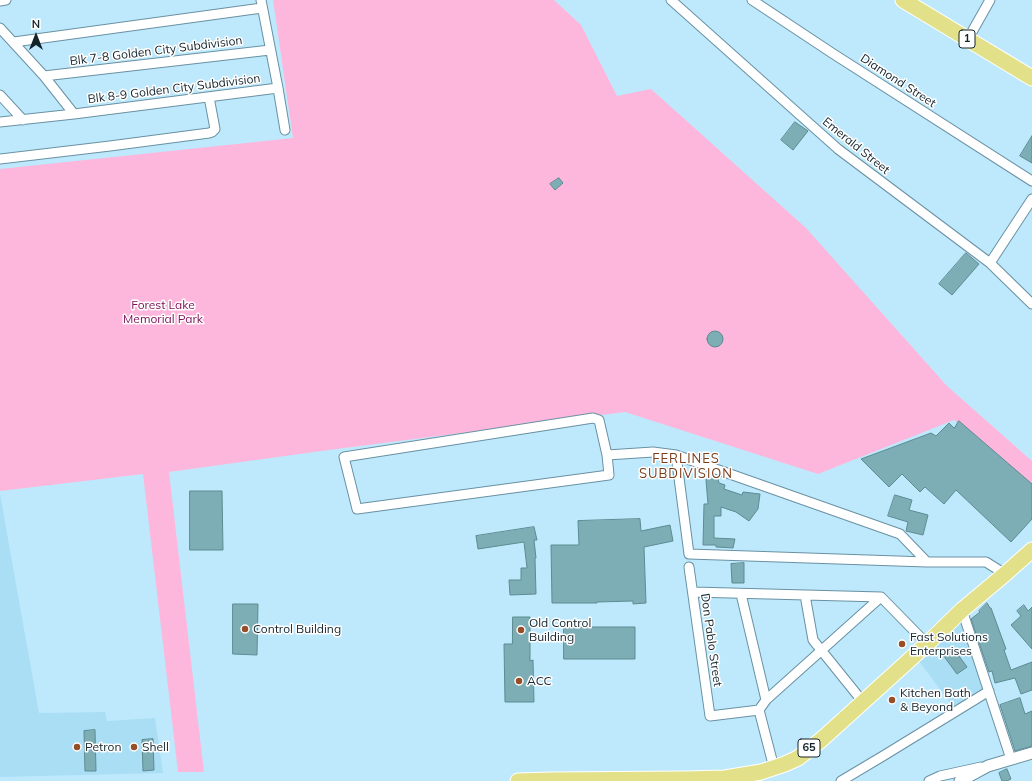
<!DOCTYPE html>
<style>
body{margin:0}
#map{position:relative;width:1032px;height:781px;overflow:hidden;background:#bee9fc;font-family:Mulish,sans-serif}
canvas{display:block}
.north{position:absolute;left:16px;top:16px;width:40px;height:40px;-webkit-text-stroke:3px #fff;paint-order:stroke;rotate:0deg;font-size:11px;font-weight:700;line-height:16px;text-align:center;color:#14242b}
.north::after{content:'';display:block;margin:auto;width:14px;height:18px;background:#14242b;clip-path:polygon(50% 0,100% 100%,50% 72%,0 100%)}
</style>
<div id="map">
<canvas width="1032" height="781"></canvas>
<div class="north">N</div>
</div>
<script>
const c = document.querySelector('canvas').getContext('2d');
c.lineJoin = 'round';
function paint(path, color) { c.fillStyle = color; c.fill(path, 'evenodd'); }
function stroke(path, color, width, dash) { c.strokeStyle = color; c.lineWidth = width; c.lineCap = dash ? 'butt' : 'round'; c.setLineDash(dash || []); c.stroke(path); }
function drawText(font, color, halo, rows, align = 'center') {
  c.font = font + ' Mulish,sans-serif'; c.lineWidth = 3; c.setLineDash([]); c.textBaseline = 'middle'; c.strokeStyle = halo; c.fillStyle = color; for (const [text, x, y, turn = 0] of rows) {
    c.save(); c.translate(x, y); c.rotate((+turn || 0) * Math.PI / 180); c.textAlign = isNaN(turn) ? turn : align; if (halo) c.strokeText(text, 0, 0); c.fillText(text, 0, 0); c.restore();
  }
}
paint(new Path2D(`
 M 0,494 L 39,713 L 105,712 L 107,721 L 155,718 L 163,773 L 0,777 Z
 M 961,622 L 983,689 L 953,707 L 919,661 Z`), '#aadef5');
paint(new Path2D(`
 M 273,0 L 554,0 L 581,25 L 617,96 L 651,89 L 806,228 L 947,386 L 1032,461 L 1032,485 L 954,420 L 818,474 L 625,412 L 321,451 L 169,472 L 204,772 L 178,772 L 143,474 L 0,491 L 0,169 L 293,138 Z`), '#feb7dc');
const building = new Path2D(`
 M 795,122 L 808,131 L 793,150 L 781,140 Z
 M 1032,136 L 1032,163 L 1020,156 Z
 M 559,178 L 563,183 L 555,190 L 550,184 Z
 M 966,253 L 979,264 L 952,295 L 939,284 Z
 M707 339a8 8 0 1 1 16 0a8 8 0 1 1-16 0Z
 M 959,421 L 1032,484 L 1032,519 L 1011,542 L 956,490 L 944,504 L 925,487 L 920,492 L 902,474 L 889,487 L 861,459 L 931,433 L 936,436 L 949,423 L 954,428 Z
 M 718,479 L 719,483 L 725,485 L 724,489 L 742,495 L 743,492 L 760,494 L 758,509 L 749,521 L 736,512 L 721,507 L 721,516 L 714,516 L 714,538 L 735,539 L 733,548 L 716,547 L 716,545 L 703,545 L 704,504 L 708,504 L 706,480 Z
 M 190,491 L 222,491 L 223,550 L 190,550 Z
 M 895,495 L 912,500 L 909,510 L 928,515 L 923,535 L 906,531 L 908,522 L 888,516 Z
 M 640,519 L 641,531 L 670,525 L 673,541 L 644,547 L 646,603 L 633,604 L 633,601 L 597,602 L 597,603 L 552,603 L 551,545 L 579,545 L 578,521 Z
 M 534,527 L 537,540 L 534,540 L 536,558 L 535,558 L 536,594 L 510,595 L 509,580 L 521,580 L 521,568 L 527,568 L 524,542 L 478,549 L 476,536 Z
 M 744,563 L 744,583 L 732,583 L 731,564 Z
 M 987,603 L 990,608 L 991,608 L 1006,649 L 1004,650 L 1011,670 L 1032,662 L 1032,690 L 1021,694 L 1015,678 L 995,683 L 992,671 L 989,672 L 971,619 L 980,612 L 979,611 Z
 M 233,604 L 258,604 L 257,655 L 233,654 Z
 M 1024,605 L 1028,611 L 1032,607 L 1032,649 L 1011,625 L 1021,616 L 1017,611 Z
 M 513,617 L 530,617 L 530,661 L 533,660 L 534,702 L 505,702 L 504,644 L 512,644 Z
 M 564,627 L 635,627 L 635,659 L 564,659 Z
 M 953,648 L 967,667 L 957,674 L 943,655 Z
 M 1020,698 L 1025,714 L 1032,711 L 1032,746 L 1015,751 L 1000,705 Z
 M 95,730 L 96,771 L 85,771 L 84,731 Z
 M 153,739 L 154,770 L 143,771 L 142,740 Z
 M 1007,769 L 1011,779 L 1007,781 L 1002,781 L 999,773 Z`);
paint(building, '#7eaeb5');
stroke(building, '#5c8b92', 1);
const minor = new Path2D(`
 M 261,0 L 278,88 L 285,130
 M 671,0 L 838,149 L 990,263 L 1032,304
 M 752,0 L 832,53 L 1032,181
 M 0,1 L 6,0
 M 0,28 L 44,76 L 74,114
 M 968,39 L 990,0
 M 14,42 L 262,8
 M 44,76 L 270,50
 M 0,95 L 23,120
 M 0,122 L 74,114 L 278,88
 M 0,159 L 110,146 L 209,133 L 212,132 L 215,129 L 209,97
 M 990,263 L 1032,199
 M 593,418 L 599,420 L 607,455 L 609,475 L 357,509 L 344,457 Z
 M 607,455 L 653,452 L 676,455 L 900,534 L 927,562
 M 676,455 L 689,554 L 927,562 L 986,562 L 1005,574
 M 689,567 L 710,716 L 759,710 L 766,700 L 881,597
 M 693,592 L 881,597 L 927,644
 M 741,594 L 766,700
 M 805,595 L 813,640 L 863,702
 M 962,610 L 1011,759
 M 759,710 L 774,768
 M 841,781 L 883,756 L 989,691
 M 929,781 L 940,776 L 981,767`);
const tertiary = new Path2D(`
 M 960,781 L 988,766 L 1032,753`);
const trunk = new Path2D(`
 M 903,0 L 1032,78
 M 518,781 L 551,780 L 685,779 L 725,778 L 761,772 L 785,764 L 798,758 L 821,740 L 927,644 L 962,610 L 1005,574 L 1032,550`);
stroke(minor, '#6991a3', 11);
stroke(tertiary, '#6991a3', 13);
stroke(trunk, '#fff', 17);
stroke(minor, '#fff', 9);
stroke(tertiary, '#fff', 11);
stroke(trunk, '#e3e08a', 15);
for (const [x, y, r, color] of [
 [245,629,4,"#954e28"],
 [521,630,4,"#954e28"],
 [902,644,4,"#954e28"],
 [519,681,4,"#954e28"],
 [892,700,4,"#954e28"],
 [77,747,4,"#954e28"],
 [134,747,4,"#954e28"]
]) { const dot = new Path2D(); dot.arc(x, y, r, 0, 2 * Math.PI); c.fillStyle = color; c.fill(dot); stroke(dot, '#fff', 1.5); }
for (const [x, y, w] of [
 [967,39,16],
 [809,748,22]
]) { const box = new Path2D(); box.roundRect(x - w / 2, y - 9, w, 18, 3); c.fillStyle = '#fff'; c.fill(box); stroke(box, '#14242b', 1); }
drawText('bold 11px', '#14242b', null, [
 ["1",967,39],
 ["65",809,748]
]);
drawText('12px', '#14242b', '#fff', [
 ["Blk 7-8 Golden City Subdivision",156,51,-7],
 ["Diamond Street",898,81,33],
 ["Blk 8-9 Golden City Subdivision",174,89,-7],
 ["Emerald Street",856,146,39],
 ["Don Pablo Street",711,640,82]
]);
drawText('12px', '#7b1056', '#fff', [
 ["Forest Lake",163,305],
 ["Memorial Park",163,319]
]);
drawText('12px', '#14242b', '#fff', [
 ["Old Control",529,623],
 ["Building",529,637],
 ["Control Building",253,629],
 ["Fast Solutions",910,637],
 ["Enterprises",910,651],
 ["ACC",527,681],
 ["Kitchen Bath",900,693],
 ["& Beyond",900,707],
 ["Petron",85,747],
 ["Shell",142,747]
], 'left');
c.letterSpacing = '1px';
drawText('13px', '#7b3c18', '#fff', [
 ["FERLINES",686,459],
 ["SUBDIVISION",686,474]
]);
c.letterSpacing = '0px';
</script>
